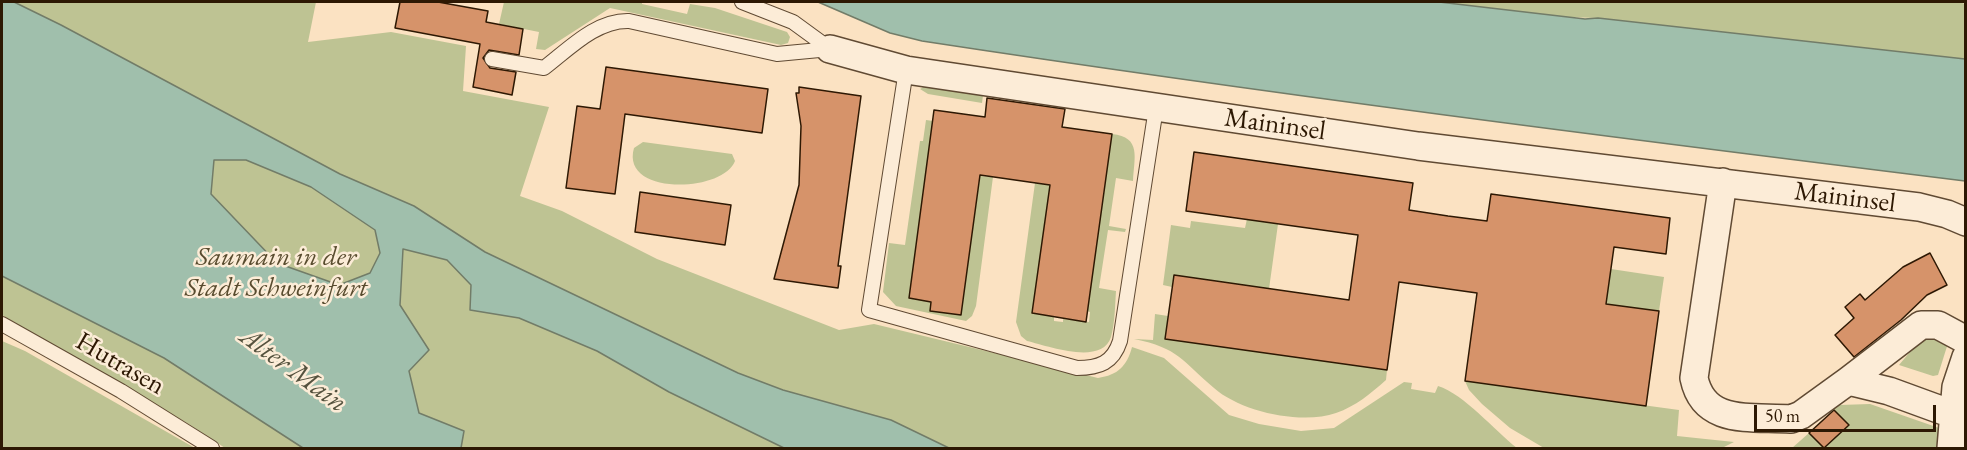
<!DOCTYPE html>
<style>
body{margin:0}
#map{position:relative;width:1967px;height:450px;overflow:hidden;background:#fbe2c2;font-family:"EB Garamond",serif}
canvas{display:block}
.frame{position:absolute;inset:0;border:3px solid #2d1803;pointer-events:none}
.scale{position:absolute;left:1754px;top:405px;width:182px;height:27px;box-sizing:border-box;border:3px solid #2d1803;border-top:0;padding-left:8px;font-size:18px;line-height:21px;white-space:nowrap;color:#2d1803;-webkit-text-stroke:4px #fcecd7;paint-order:stroke}
</style>
<div id="map">
<canvas width="1967" height="450"></canvas>
<div class="frame"></div>
<div class="scale">50 m</div>
</div>
<script>
const c = document.querySelector('canvas').getContext('2d');
c.lineJoin = 'round';
function paint(path, color) { c.fillStyle = color; c.fill(path, 'evenodd'); }
function stroke(path, color, width, dash) { c.strokeStyle = color; c.lineWidth = width; c.lineCap = dash ? 'butt' : 'round'; c.setLineDash(dash || []); c.stroke(path); }
function drawText(font, color, halo, rows, align = 'center') {
  c.font = font + ' "EB Garamond",serif'; c.lineWidth = 5; c.setLineDash([]); c.textBaseline = 'middle'; c.strokeStyle = halo; c.fillStyle = color; for (const [text, x, y, turn = 0] of rows) {
    c.save(); c.translate(x, y); c.rotate((+turn || 0) * Math.PI / 180); c.textAlign = isNaN(turn) ? turn : align; if (halo) c.strokeText(text, 0, 0); c.fillText(text, 0, 0); c.restore();
  }
}
paint(new Path2D(`
 M 2,2 L 316,2 L 308,42 L 391,32 L 466,46 L 463,91 L 549,107 L 520,196 L 562,211 L 657,259 L 839,330 L 874,324 L 1098,378 C 1118,375 1127,366 1132,347 L 1164,358 L 1229,415 L 1259,424 L 1301,431 L 1334,428 L 1404,382 L 1412,383 L 1411,389 L 1435,393 L 1438,386 C 1464,394 1494,430 1517,448 L 225,448 L 187,423 L 2,315 Z
 M 504,2 L 642,2 L 642,4 L 687,14 L 690,4 L 715,8 L 787,32 L 790,37 L 788,43 L 781,45 L 610,8 L 545,50 L 536,49 L 539,32 L 499,24 Z
 M 1440,2 L 1959,2 L 1965,4 L 1965,59 L 1598,18 L 1563,17 Z
 M 925,86 L 983,95 L 982,103 L 928,94 L 920,89 Z
 M 926,120 L 933,121 L 909,298 L 931,301 L 961,315 L 980,176 L 993,177 L 976,306 L 972,316 L 966,321 L 896,306 L 883,292 L 889,243 L 905,245 L 920,141 L 923,141 Z
 M 1112,134 C 1142,137 1134,158 1133,181 L 1116,178 L 1109,226 L 1126,229 L 1125,232 L 1108,230 L 1099,288 L 1116,291 C 1115,305 1115,323 1111,337 C 1102,366 1048,346 1027,341 L 1021,336 L 1016,322 L 1035,183 L 1050,185 L 1032,313 L 1054,316 L 1054,321 L 1063,322 L 1063,319 L 1089,322 L 1090,312 L 1087,311 Z
 M 643,142 L 732,154 L 735,161 C 723,193 620,196 634,148 Z
 M 1247,219 L 1278,224 L 1269,289 L 1174,275 L 1172,287 L 1163,285 L 1171,225 L 1190,228 L 1191,221 L 1245,228 Z
 M 1611,269 L 1664,277 L 1659,311 L 1606,304 Z
 M 1155,314 L 1168,316 L 1166,339 L 1387,370 L 1386,380 C 1370,394 1356,406 1336,413 C 1302,425 1241,412 1214,388 C 1182,361 1179,348 1134,339 L 1153,340 Z
 M 1929,336 L 1949,340 L 1938,375 L 1933,376 L 1899,365 L 1915,346 Z
 M 2,341 L 25,351 L 195,448 L 2,448 Z
 M 1465,381 L 1679,410 L 1677,436 L 1734,442 L 1722,448 L 1544,448 L 1510,428 L 1482,404 L 1469,390 Z
 M 1870,404 L 1965,437 L 1965,448 L 1825,448 L 1848,425 L 1833,409 L 1840,405 Z
 M 1809,433 L 1824,448 L 1792,448 Z`), '#bec393');
const water = new Path2D(`
 M 2,2 L 14,2 L 61,25 L 340,174 L 414,206 L 485,252 L 738,373 L 783,390 L 891,420 L 949,448 L 784,448 L 669,392 L 597,351 L 519,318 L 470,310 L 471,285 L 447,260 L 403,249 L 400,305 L 429,350 L 409,371 L 419,413 L 464,431 L 461,448 L 303,448 L 164,358 L 2,276 ZM 214,160 L 246,160 L 311,187 L 375,230 L 380,253 L 370,273 L 339,285 L 277,263 L 211,194 Z
 M 818,2 L 1439,2 L 1585,19 L 1598,18 L 1965,59 L 1965,181 C 1617,138 1269,94 922,41 L 890,33 Z`);
paint(water, '#a0bfac');
stroke(water, '#727c68', 1.5);
const building = new Path2D(`
 M 400,2 L 438,2 L 488,11 L 486,22 L 523,29 L 519,55 L 489,50 L 483,58 L 490,68 L 516,72 L 512,95 L 473,87 L 480,44 L 395,28 Z
 M 606,67 L 768,89 L 762,133 L 625,114 L 615,194 L 566,188 L 577,106 L 600,109 Z
 M 799,87 L 861,96 L 838,266 L 841,266 L 838,288 L 774,279 L 799,185 L 801,126 L 796,93 L 799,93 Z
 M 987,98 L 1065,109 L 1062,127 L 1112,134 L 1086,322 L 1032,313 L 1050,185 L 980,175 L 961,315 L 930,311 L 931,302 L 909,298 L 934,110 L 985,117 Z
 M 1194,152 L 1413,183 L 1409,210 L 1448,216 L 1487,221 L 1491,194 L 1670,218 L 1666,254 L 1614,247 L 1606,304 L 1659,311 L 1646,406 L 1465,381 L 1477,293 L 1399,282 L 1387,370 L 1165,339 L 1174,275 L 1349,300 L 1358,235 L 1186,211 Z
 M 640,192 L 731,205 L 725,245 L 635,232 Z
 M 1930,253 L 1947,285 L 1927,295 L 1901,320 L 1854,357 L 1835,335 L 1854,318 L 1845,307 L 1860,294 L 1865,300 L 1903,267 Z
 M 1834,410 L 1849,425 L 1824,448 L 1809,433 Z`);
paint(building, '#d6936a');
stroke(building, '#2d1803', 1.5);
const service = new Path2D(`
 M 742,2 L 793,22 L 830,49
 M 492,59 L 544,68 C 569,49 596,20 629,21 L 777,54 L 830,49
 M 906,70 L 869,310 L 1077,368 C 1099,368 1113,363 1120,341 L 1156,108
 M 2,324 L 121,391 L 212,448`);
const minor = new Path2D(`
 M 830,49 L 906,70 L 1418,146 L 1919,207 L 1947,214 L 1966,222
 M 1723,182 L 1694,378 C 1704,426 1751,416 1791,419 L 1801,415 L 1848,381 L 1889,391 L 1952,414
 M 1848,381 L 1921,325 L 1938,325 L 1966,340
 M 1951,448 L 1956,387 L 1966,357`);
stroke(service, '#604a33', 16);
stroke(minor, '#604a33', 30);
stroke(service, '#fcecd7', 14);
stroke(minor, '#fcecd7', 27);
drawText('27px', '#2d1803', '#fcecd7', [
 ["Maininsel",1275,125,8],
 ["Maininsel",1845,198,7],
 ["Hutrasen",120,364,30]
]);
drawText('italic 27px', '#584b2e', '#fcecd7', [
 ["Saumain in der",276,258],
 ["Stadt Schweinfurt",276,289]
]);
drawText('italic 28px', '#55523e', '#fcecd7', [
 ["Alter Main",293,370,36]
]);
</script>
